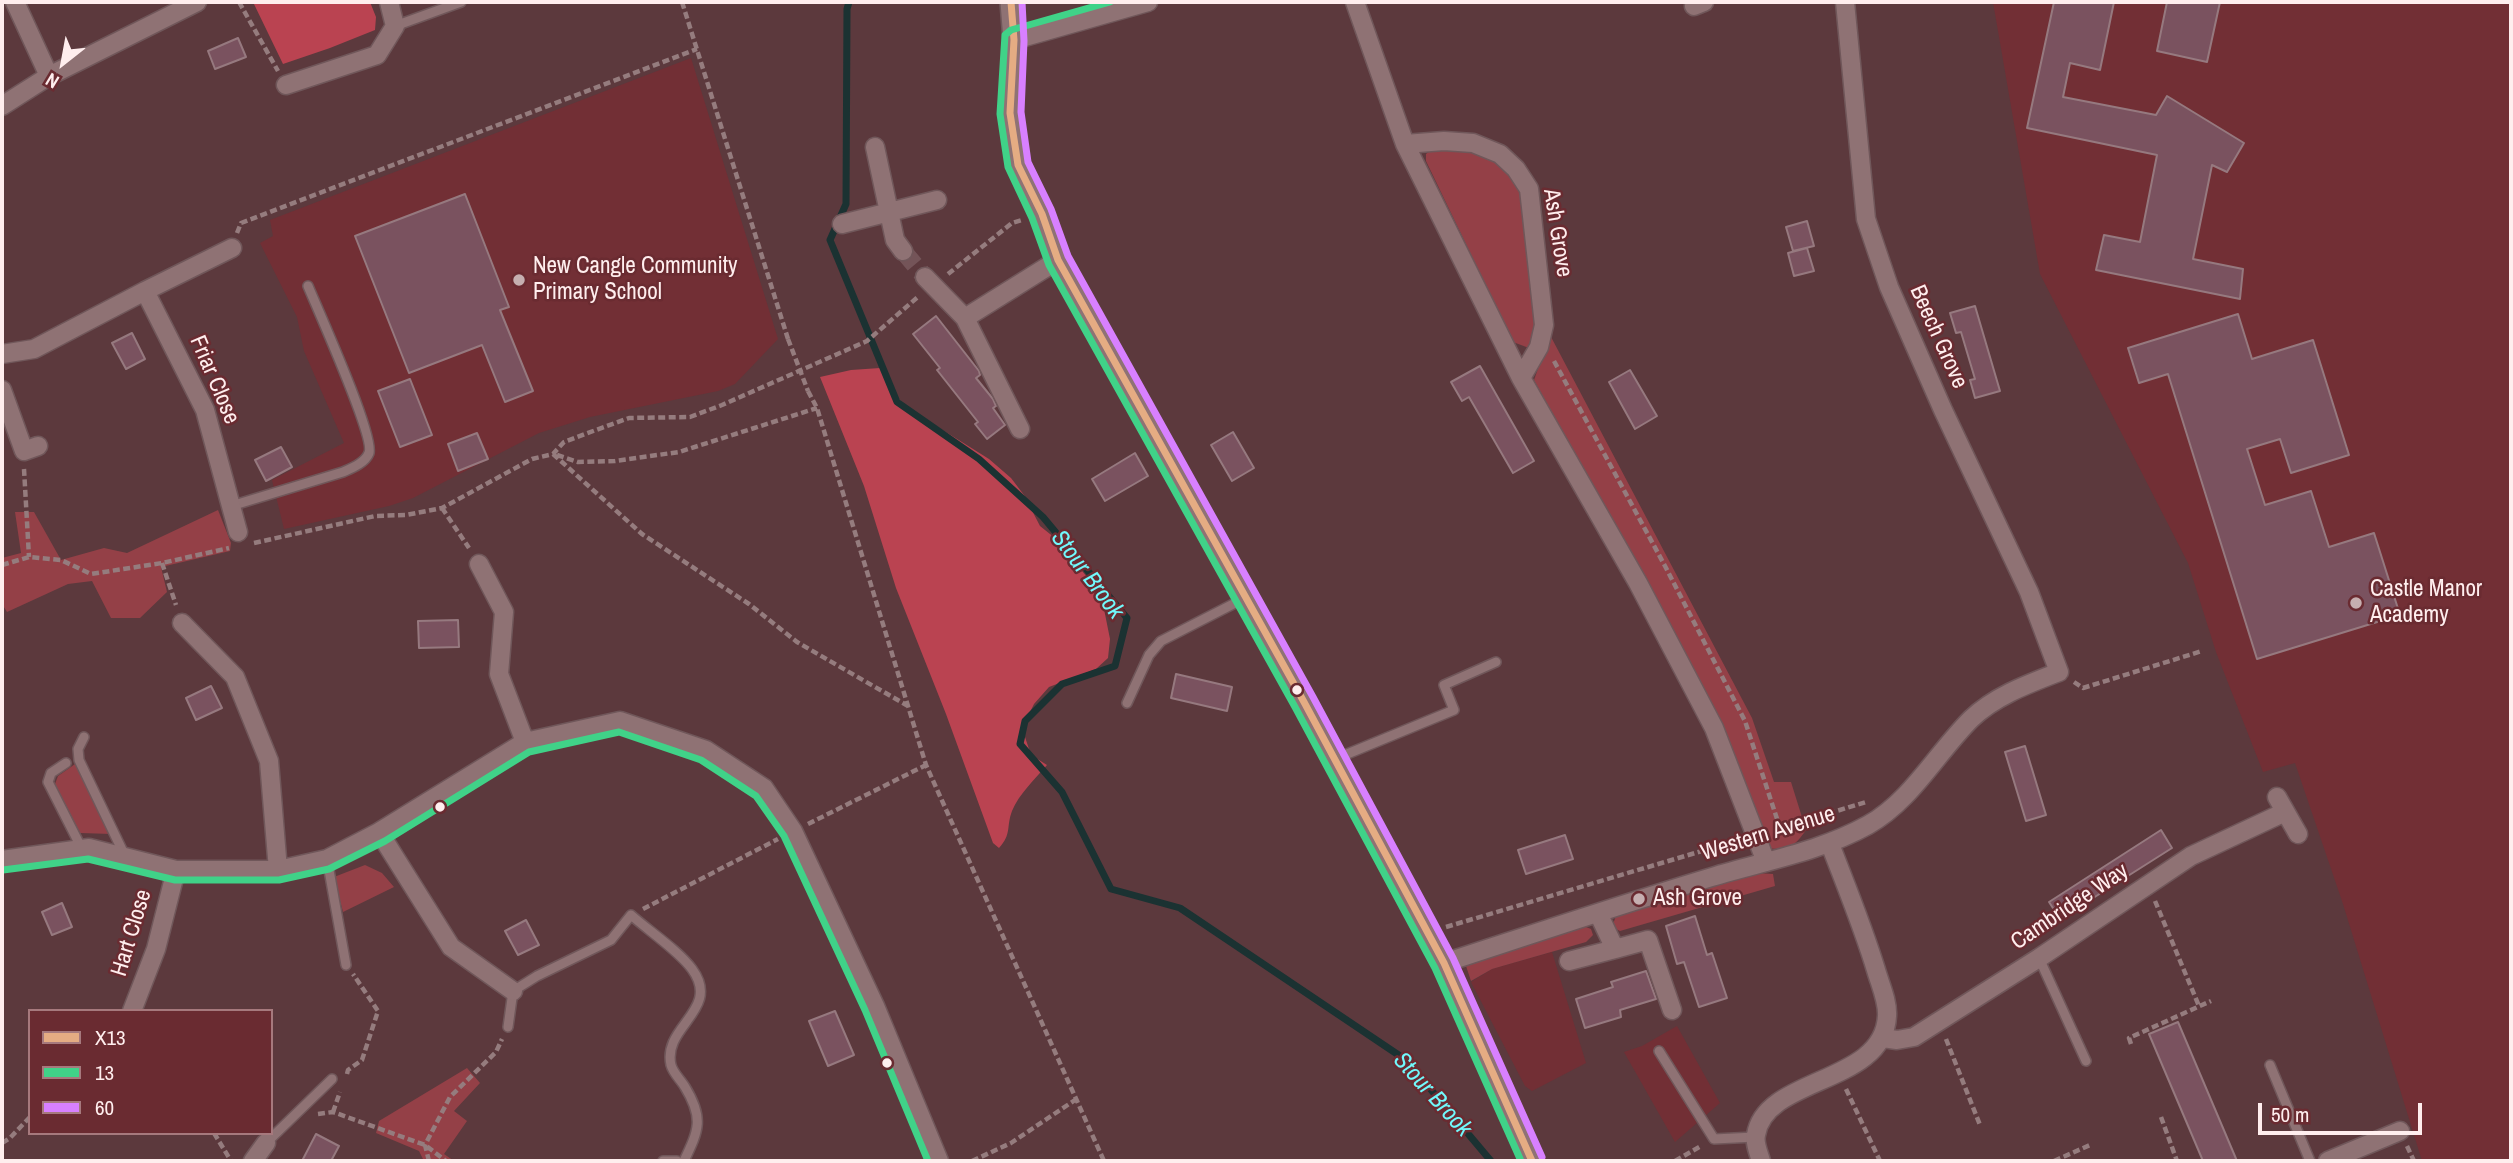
<!DOCTYPE html>
<style>
body{margin:0}
#map{position:relative;width:2513px;height:1163px;overflow:hidden;background:#5c393d;font-family:"Archivo Narrow",sans-serif}
canvas{display:block}
.frame{position:absolute;inset:0;border:4px solid #fee;pointer-events:none}
.legend{position:absolute;left:28px;top:1009px;width:245px;height:126px;box-sizing:border-box;background:#6a2b31;border:2px solid #a6797d;margin:0;padding:9px 12px;list-style:none;font-size:21px;color:#fee}
.legend li{display:flex;align-items:center;gap:14px;height:35px}
.legend b{width:35px;border:2px solid #a6797d}
.north{position:absolute;left:28px;top:28px;width:70px;height:70px;-webkit-text-stroke:5px #6a2b31;paint-order:stroke;rotate:211deg;font-size:19px;font-weight:700;line-height:28px;text-align:center;color:#fee}
.north::after{content:'';display:block;margin:auto;width:24px;height:32px;background:#fee;clip-path:polygon(50% 0,100% 100%,50% 72%,0 100%)}
.scale{position:absolute;left:2258px;top:1103px;width:164px;height:32px;box-sizing:border-box;border:4px solid #fee;border-top:0;padding-left:9px;font-size:21px;line-height:24px;white-space:nowrap;color:#fee;-webkit-text-stroke:5px #6a2b31;paint-order:stroke}
</style>
<div id="map">
<canvas width="2513" height="1163"></canvas>
<div class="frame"></div>
<ul class="legend">
<li><b style="height:9px;background:#e5ac83"></b>X13</li>
<li><b style="height:9px;background:#40d288"></b>13</li>
<li><b style="height:9px;background:#d880ff"></b>60</li>
</ul>
<div class="north">N</div>
<div class="scale">50 m</div>
</div>
<script>
const c = document.querySelector('canvas').getContext('2d');
c.lineJoin = 'round';
function paint(path, color) { c.fillStyle = color; c.fill(path, 'evenodd'); }
function stroke(path, color, width, dash) { c.strokeStyle = color; c.lineWidth = width; c.lineCap = dash ? 'butt' : 'round'; c.setLineDash(dash || []); c.stroke(path); }
function drawText(font, color, halo, rows, align = 'center') {
  c.font = font + ' "Archivo Narrow",sans-serif'; c.lineWidth = 5; c.setLineDash([]); c.textBaseline = 'middle'; c.strokeStyle = halo; c.fillStyle = color; for (const [text, x, y, turn = 0] of rows) {
    c.save(); c.translate(x, y); c.rotate((+turn || 0) * Math.PI / 180); c.textAlign = isNaN(turn) ? turn : align; if (halo) c.strokeText(text, 0, 0); c.fillText(text, 0, 0); c.restore();
  }
}
paint(new Path2D(`
 M 1993,2 L 2511,2 L 2511,1161 L 2422,1161 L 2343,904 L 2295,763 L 2263,772 L 2216,652 L 2188,563 L 2040,274 Z
 M 691,58 L 778,339 L 735,384 L 718,391 L 590,417 L 539,433 L 413,498 L 389,506 L 284,529 L 272,480 L 344,443 L 304,351 L 297,317 L 260,243 L 273,236 L 270,220 Z
 M 1552,952 L 1586,1063 L 1532,1091 L 1525,1086 L 1471,982 L 1492,969 Z
 M 1677,1026 L 1720,1103 L 1675,1142 L 1624,1052 L 1642,1046 Z`), '#722f35');
paint(new Path2D(`
 M 1437,145 L 1492,157 L 1511,171 L 1523,191 L 1535,323 L 1529,348 L 1513,342 L 1426,161 L 1426,154 Z
 M 1550,335 L 1752,718 L 1774,782 L 1791,782 L 1806,830 C 1793,849 1787,850 1764,848 L 1718,726 L 1534,380 Z
 M 218,510 L 231,543 L 230,551 L 161,567 L 167,592 L 140,618 L 111,618 L 92,581 L 68,584 L 7,612 L 2,604 L 2,558 L 21,553 L 15,512 L 34,512 L 61,560 L 104,548 L 127,553 Z
 M 78,762 L 112,834 L 80,833 L 55,784 L 58,776 Z
 M 365,865 L 382,873 L 394,887 L 343,912 L 334,877 Z
 M 1757,873 L 1773,874 L 1775,886 L 1620,931 L 1612,927 L 1616,916 Z
 M 1581,925 L 1591,929 L 1593,935 L 1586,942 L 1492,969 L 1471,981 L 1465,963 Z
 M 467,1068 L 480,1083 L 454,1111 L 467,1121 L 444,1154 L 454,1161 L 424,1161 L 419,1151 L 376,1133 L 379,1121 Z`), '#944047');
paint(new Path2D(`
 M 253,2 L 370,2 L 376,17 L 375,30 L 330,48 L 283,64 Z
 M 880,368 L 892,391 L 906,407 L 989,459 L 1011,478 L 1024,495 L 1040,526 L 1055,538 L 1101,594 L 1110,639 L 1108,658 L 1096,669 L 1049,687 L 1034,704 L 1025,722 L 1025,737 L 1031,755 L 1047,765 C 1035,779 1019,794 1012,811 C 1006,827 1012,834 999,848 L 993,843 L 946,714 L 896,588 L 864,486 L 820,377 L 851,370 Z`), '#ba4351');
stroke(new Path2D(`
 M 849,2 L 847,9 L 846,204 L 830,240 L 897,402 L 979,459 L 1043,517 L 1127,618 L 1115,666 L 1062,684 L 1025,721 L 1020,744 L 1062,792 L 1111,889 L 1180,908 L 1406,1060 L 1491,1161`), '#1b3232', 7);
const building = new Path2D(`
 M 2054,2 L 2114,2 L 2100,70 L 2070,63 L 2063,97 L 2156,115 L 2167,96 L 2244,143 L 2227,172 L 2212,165 L 2193,259 L 2243,269 L 2240,299 L 2096,270 L 2104,235 L 2140,242 L 2157,155 L 2027,128 Z
 M 2167,2 L 2220,2 L 2207,62 L 2157,51 Z
 M 238,38 L 246,57 L 215,69 L 208,51 Z
 M 465,194 L 509,307 L 500,310 L 533,391 L 505,402 L 482,345 L 409,373 L 355,236 Z
 M 1807,221 L 1814,246 L 1793,251 L 1786,227 Z
 M 1807,248 L 1814,271 L 1794,276 L 1788,253 Z
 M 1975,306 L 2000,391 L 1975,398 L 1970,380 L 1975,379 L 1961,332 L 1956,333 L 1950,313 Z
 M 2238,314 L 2252,359 L 2313,340 L 2349,455 L 2291,473 L 2280,439 L 2247,449 L 2265,505 L 2311,491 L 2329,547 L 2374,533 L 2400,615 L 2257,659 L 2168,374 L 2139,383 L 2128,348 Z
 M 936,316 L 979,371 L 980,375 L 976,378 L 993,399 L 996,406 L 993,408 L 1005,425 L 987,439 L 975,424 L 978,422 L 937,370 L 940,368 L 913,334 Z
 M 132,333 L 145,359 L 126,369 L 112,343 Z
 M 1480,366 L 1534,461 L 1513,473 L 1469,397 L 1462,401 L 1451,382 Z
 M 1630,370 L 1657,416 L 1635,429 L 1609,382 Z
 M 410,379 L 432,435 L 400,447 L 378,391 Z
 M 1233,432 L 1254,468 L 1232,481 L 1211,445 Z
 M 477,433 L 488,459 L 458,471 L 448,444 Z
 M 281,447 L 292,467 L 266,481 L 255,460 Z
 M 1135,453 L 1148,476 L 1105,501 L 1092,479 Z
 M 458,620 L 459,647 L 419,648 L 418,621 Z
 M 1176,674 L 1232,687 L 1227,711 L 1171,698 Z
 M 211,686 L 222,708 L 196,720 L 186,698 Z
 M 2025,746 L 2046,815 L 2026,821 L 2005,752 Z
 M 2161,830 L 2172,848 L 2060,919 L 2049,902 Z
 M 1565,835 L 1573,859 L 1526,874 L 1518,850 Z
 M 62,903 L 72,927 L 52,935 L 42,912 Z
 M 1695,916 L 1707,955 L 1712,953 L 1727,998 L 1699,1007 L 1684,962 L 1677,964 L 1666,926 Z
 M 526,920 L 539,945 L 518,955 L 505,931 Z
 M 1646,971 L 1656,999 L 1620,1010 L 1621,1017 L 1585,1028 L 1576,999 L 1613,987 L 1611,982 Z
 M 835,1011 L 854,1055 L 828,1066 L 809,1021 Z
 M 2178,1022 L 2237,1161 L 2203,1161 L 2149,1034 Z
 M 316,1134 L 339,1146 L 331,1161 L 302,1161 Z`);
paint(building, '#7a525f');
stroke(building, '#96797f', 2);
stroke(new Path2D(`
 M 903,251 L 925,277`), '#745458', 18, [18, 9]);
const service = new Path2D(`
 M 395,26 L 461,2
 M 231,506 L 343,472 C 352,468 365,463 369,453 C 375,437 318,310 308,286
 M 1127,703 L 1149,655 L 1161,641 L 1245,598
 M 84,737 L 78,749 L 79,760 L 125,856
 M 1335,759 L 1454,710 L 1444,685 L 1496,662
 M 66,763 L 51,773 L 48,782 L 82,849
 M 327,859 L 346,965
 M 2039,958 L 2086,1061
 M 508,1027 L 513,991 L 537,976 L 611,940 L 631,915 C 649,931 679,951 692,969 C 722,1010 662,1026 671,1065 C 673,1073 681,1080 685,1087 C 704,1118 699,1130 684,1161
 M 1659,1051 L 1714,1139 L 1755,1137
 M 2270,1065 L 2310,1161
 M 266,1143 L 332,1079
 M 663,1161 L 677,1161`);
const minor = new Path2D(`
 M 15,2 L 49,76
 M 1355,2 L 1405,144 L 1521,378 L 1638,583 L 1714,728 L 1766,862
 M 1694,6 L 1704,2
 M 1014,40 L 1148,2
 M 286,85 L 377,55 L 395,26 L 389,2
 M 2,106 L 49,76 L 197,2
 M 1405,144 L 1444,141 L 1473,143 L 1500,154 L 1516,169 L 1529,189 L 1544,325 L 1539,347 L 1521,378
 M 875,147 L 895,240 L 903,251
 M 842,224 L 937,200
 M 925,277 L 965,318
 M 145,291 L 232,248
 M 2,354 L 34,349 L 145,291 L 205,410 L 238,532
 M 2,390 L 24,451 L 38,446
 M 1020,429 L 965,318 L 1058,260
 M 479,564 L 504,612 L 499,674 L 525,742
 M 182,623 L 235,677 L 269,761 L 278,870
 M 2277,797 L 2298,834
 M 379,832 L 451,947 L 513,991
 M 2,860 L 89,848 L 176,870 L 278,870 L 327,859 L 379,832 L 525,742 L 620,721 L 706,750 L 764,788 L 793,831 L 875,1006 L 939,1161
 M 1598,913 L 1615,949 L 1648,940 L 1672,1010
 M 1569,961 L 1615,949
 M 1444,963 C 1533,934 1622,904 1712,877 C 1764,861 1819,852 1868,825 C 1911,801 1936,754 1971,719 C 1995,696 2028,684 2059,672 L 2029,592 L 1943,410 L 1889,287 L 1866,219 L 1845,2
 M 132,1011 L 156,949 L 176,870
 M 1883,1038 L 1897,1040 L 1914,1037 L 2039,958 L 2191,856 L 2285,812
 M 253,1161 L 266,1143
 M 1761,1161 C 1759,1154 1754,1143 1756,1135 C 1765,1076 1884,1085 1887,1016 C 1888,1001 1880,984 1876,970 C 1863,927 1846,886 1830,844
 M 2328,1161 L 2400,1131`);
const tertiary = new Path2D(`
 M 1011,2 L 1014,40 L 1010,113 L 1018,165 L 1042,214 L 1058,260 L 1304,702 L 1428,933 L 1444,963 L 1532,1161`);
stroke(service, '#70575a', 12);
stroke(minor, '#70575a', 21);
stroke(tertiary, '#70575a', 24);
stroke(new Path2D(`
 M 239,2 L 278,71
 M 682,2 L 788,339
 M 237,233 L 241,223 L 697,49
 M 948,274 L 1012,223 L 1022,220
 M 1554,361 L 1665,566 L 1745,721 L 1780,828
 M 808,391 L 817,408 L 926,765 L 1104,1161
 M 553,454 L 642,534 L 749,604 L 797,642 L 908,706
 M 557,455 L 578,462 L 615,461 L 679,452 L 817,408
 M 24,469 L 29,557
 M 442,508 L 469,548
 M 254,543 L 375,516 L 406,515 L 442,508 L 532,459 L 553,454 L 564,442 L 585,434 L 629,418 L 690,417 L 722,405 L 867,341 L 919,296
 M 162,563 L 176,605
 M 2,565 L 29,557 L 61,560 L 91,574 L 162,563 L 229,548
 M 2074,682 L 2083,688 L 2202,651
 M 808,824 L 926,765
 M 1778,829 L 1866,802
 M 2155,901 L 2199,1006
 M 643,909 L 778,839
 M 1446,927 L 1739,840
 M 1946,1039 L 1980,1125
 M 2131,1044 L 2129,1038 L 2211,1001
 M 347,1074 L 348,1070 L 362,1060 L 378,1011 L 353,974
 M 1846,1089 L 1880,1161
 M 333,1112 L 340,1092
 M 318,1114 L 333,1112 L 425,1145 L 446,1161
 M 2161,1117 L 2177,1161
 M 214,1133 L 231,1161
 M 2,1143 L 10,1138 L 30,1117
 M 2407,1146 L 2414,1161
 M 429,1161 L 425,1145 L 450,1097 L 496,1052 L 502,1039
 M 972,1161 L 1011,1143 L 1075,1100
 M 1675,1161 L 1701,1146
 M 2054,1161 L 2090,1145`), '#957c7e', 4.5, [7, 3.5]);
stroke(service, '#8f7274', 9);
stroke(minor, '#8f7274', 18);
stroke(tertiary, '#8f7274', 21);
stroke(new Path2D(`
 M 788,339 L 808,391`), '#957c7e', 4.5, [7, 3.5]);
stroke(new Path2D(`
 M 1011,2 L 1014,40 L 1010,113 L 1018,165 L 1042,214 L 1058,260 L 1304,702 L 1444,963 L 1532,1161`), '#e5ac83', 7);
stroke(new Path2D(`
 M 1110,2 L 1011,30 L 1005,35 L 1000,114 L 1008,167 L 1032,218 L 1049,265 L 1295,707 L 1435,968 L 1521,1161
 M 3,870 L 88,859 L 175,880 L 279,880 L 329,869 L 385,841 L 529,752 L 619,732 L 701,760 L 756,796 L 784,836 L 865,1010 L 928,1161`), '#40d288', 7);
stroke(new Path2D(`
 M 1022,2 L 1024,41 L 1021,112 L 1028,162 L 1051,209 L 1068,256 L 1313,697 L 1453,958 L 1542,1157`), '#d880ff', 7);
for (const [x, y, r, color] of [
 [519,280,7,"#c6afb0"],
 [2356,603,7,"#c6afb0"],
 [1297,690,6,"#fee"],
 [440,807,6,"#fee"],
 [1639,899,7,"#c6afb0"],
 [887,1063,6,"#fee"]
]) { const dot = new Path2D(); dot.arc(x, y, r, 0, 2 * Math.PI); c.fillStyle = color; c.fill(dot); stroke(dot, '#6a2b31', 2.5); }
drawText('23px', '#fee', '#6a2b31', [
 ["Ash Grove",1557,233,81],
 ["Beech Grove",1938,337,66],
 ["Friar Close",214,380,67],
 ["Western Avenue",1768,834,-17],
 ["Cambridge Way",2070,907,-34],
 ["Hart Close",132,933,-73]
]);
drawText('23px', '#fee', '#6a2b31', [
 ["New Cangle Community",533,267],
 ["Primary School",533,293],
 ["Castle Manor",2370,590],
 ["Academy",2370,616],
 ["Ash Grove",1653,899]
], 'left');
drawText('italic 24px', '#71f9fc', '#6a2b31', [
 ["Stour Brook",1087,575,53],
 ["Stour Brook",1432,1095,48]
]);
</script>
